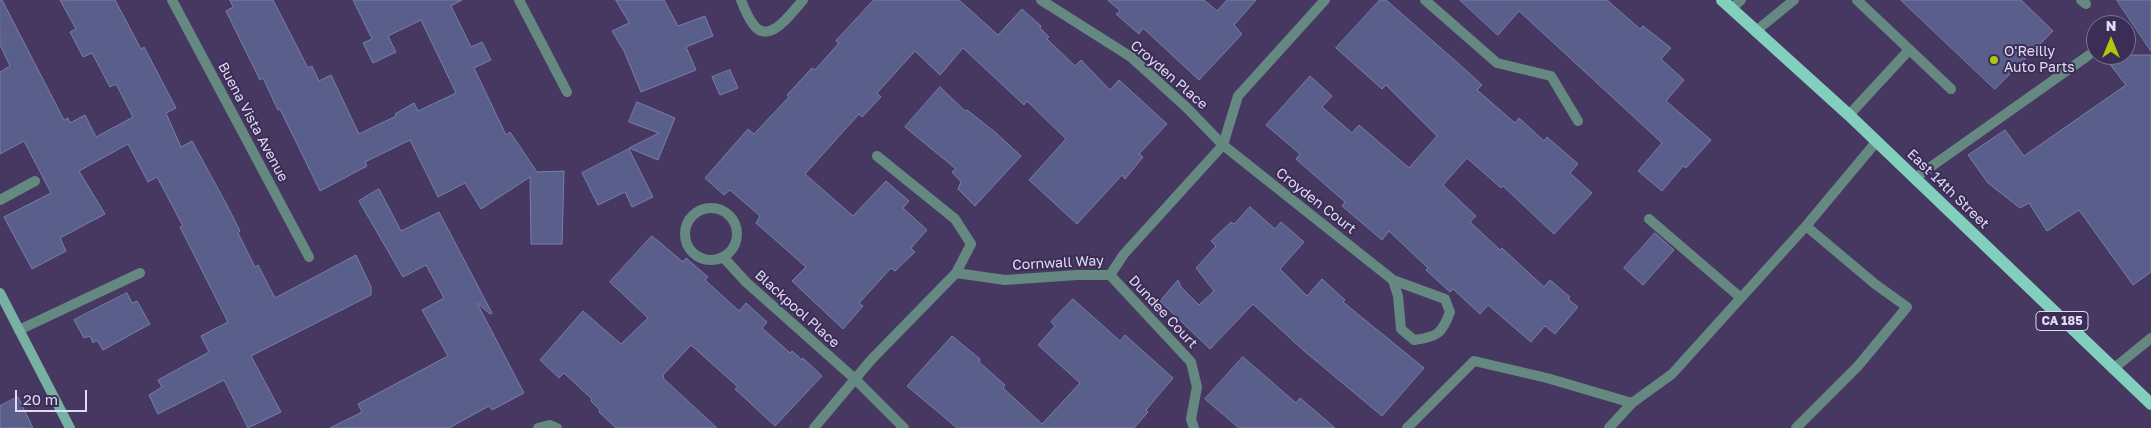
<!DOCTYPE html>
<style>
body{margin:0}
#map{position:relative;width:2151px;height:428px;overflow:hidden;background:#463861;font-family:"Golos Text",sans-serif}
canvas{display:block}
.north{position:absolute;left:2086px;top:15px;width:50px;height:50px;box-sizing:border-box;background:#3b2e56;border:1px solid #7d7395;border-radius:50%;rotate:0deg;font-size:14px;font-weight:700;line-height:20px;text-align:center;color:#e1daf3}
.north::after{content:'';display:block;margin:auto;width:18px;height:22px;background:#aec60b;clip-path:polygon(50% 0,100% 100%,50% 72%,0 100%)}
.scale{position:absolute;left:15px;top:390px;width:72px;height:22px;box-sizing:border-box;border:2px solid #e1daf3;border-top:0;padding-left:6px;font-size:15px;line-height:18px;white-space:nowrap;color:#e1daf3;-webkit-text-stroke:4px #3b2e56;paint-order:stroke}
</style>
<div id="map">
<canvas width="2151" height="428"></canvas>
<div class="north">N</div>
<div class="scale">20 m</div>
</div>
<script>
const c = document.querySelector('canvas').getContext('2d');
c.lineJoin = 'round';
function paint(path, color) { c.fillStyle = color; c.fill(path, 'evenodd'); }
function stroke(path, color, width, dash) { c.strokeStyle = color; c.lineWidth = width; c.lineCap = dash ? 'butt' : 'round'; c.setLineDash(dash || []); c.stroke(path); }
function drawText(font, color, halo, rows, align = 'center') {
  c.font = font + ' "Golos Text",sans-serif'; c.lineWidth = 4; c.setLineDash([]); c.textBaseline = 'middle'; c.strokeStyle = halo; c.fillStyle = color; for (const [text, x, y, turn = 0] of rows) {
    c.save(); c.translate(x, y); c.rotate((+turn || 0) * Math.PI / 180); c.textAlign = isNaN(turn) ? turn : align; if (halo) c.strokeText(text, 0, 0); c.fillText(text, 0, 0); c.restore();
  }
}
const building = new Path2D(`
 M 0,0 L 2,0 L 64,120 L 68,118 L 70,123 L 85,115 L 96,137 L 133,117 L 116,84 L 110,87 L 92,53 L 83,57 L 70,32 L 76,29 L 60,0 L 115,0 L 141,49 L 144,47 L 176,108 L 166,113 L 181,147 L 192,141 L 228,207 L 240,231 L 238,233 L 255,267 L 258,265 L 275,298 L 356,255 L 371,287 L 371,295 L 251,356 L 281,412 L 248,428 L 224,380 L 158,414 L 149,395 L 162,387 L 158,380 L 209,352 L 201,336 L 228,322 L 180,227 L 183,226 L 157,177 L 148,182 L 128,144 L 79,171 L 105,214 L 60,238 L 66,251 L 32,269 L 4,217 L 51,193 L 24,141 L 0,154 L 0,72 L 10,66 L 0,45 Z
 M 230,0 L 273,0 L 308,68 L 312,66 L 319,81 L 331,75 L 359,134 L 396,116 L 395,114 L 414,103 L 418,111 L 456,93 L 421,20 L 388,36 L 396,52 L 373,63 L 363,43 L 372,39 L 353,0 L 462,0 L 451,6 L 471,47 L 482,42 L 491,60 L 474,68 L 506,135 L 510,132 L 537,172 L 564,171 L 562,244 L 531,244 L 530,177 L 481,209 L 465,183 L 438,197 L 410,140 L 365,162 L 367,166 L 320,191 L 280,109 L 278,110 L 263,78 L 260,80 L 226,11 L 233,7 Z
 M 616,0 L 664,0 L 678,26 L 705,16 L 713,36 L 686,47 L 696,70 L 641,92 L 624,51 L 612,31 L 629,23 Z
 M 874,0 L 959,0 L 998,35 L 1022,9 L 1041,26 L 1040,28 L 1049,37 L 1047,39 L 1075,66 L 1081,60 L 1110,90 L 1119,80 L 1167,124 L 1139,154 L 1143,157 L 1125,179 L 1122,175 L 1077,224 L 1029,180 L 1066,139 L 1027,101 L 1024,105 L 963,48 L 940,75 L 915,51 L 877,93 L 881,97 L 862,117 L 859,114 L 805,174 L 853,216 L 886,181 L 909,201 L 903,208 L 927,230 L 911,248 L 915,252 L 895,271 L 891,268 L 859,303 L 863,306 L 843,329 L 792,281 L 806,267 L 756,223 L 760,216 L 730,190 L 724,195 L 705,178 L 748,129 L 754,134 L 789,97 L 787,95 L 812,68 L 815,70 L 839,43 L 836,41 Z
 M 1108,0 L 1204,0 L 1217,11 L 1227,0 L 1256,0 L 1234,25 L 1242,34 L 1199,80 L 1143,28 L 1139,34 L 1116,14 L 1120,11 Z
 M 1380,0 L 1386,0 L 1459,64 L 1482,85 L 1477,90 L 1515,123 L 1519,118 L 1544,141 L 1547,137 L 1578,164 L 1570,173 L 1592,193 L 1554,234 L 1503,186 L 1501,188 L 1467,158 L 1443,185 L 1476,216 L 1470,222 L 1500,250 L 1502,248 L 1544,287 L 1550,280 L 1570,297 L 1568,299 L 1578,307 L 1555,334 L 1545,326 L 1531,342 L 1488,305 L 1480,314 L 1453,289 L 1450,292 L 1426,270 L 1428,268 L 1389,231 L 1382,240 L 1342,206 L 1345,202 L 1296,159 L 1300,154 L 1266,125 L 1310,76 L 1332,96 L 1322,107 L 1352,133 L 1359,125 L 1409,168 L 1437,136 L 1386,85 L 1382,89 L 1336,48 Z
 M 1460,0 L 1607,0 L 1640,29 L 1643,26 L 1671,48 L 1661,59 L 1684,80 L 1666,101 L 1711,140 L 1686,168 L 1683,166 L 1662,191 L 1638,171 L 1662,143 L 1519,11 L 1498,35 Z
 M 1901,0 L 2021,0 L 2053,31 L 1995,89 Z
 M 2117,0 L 2151,0 L 2151,51 Z
 M 2120,55 L 2151,55 L 2151,272 L 2133,285 L 2079,210 L 2047,231 L 2029,203 L 2020,208 L 1988,183 L 1968,155 L 2005,130 L 2024,156 L 2126,85 L 2109,63 Z
 M 730,70 L 738,88 L 720,95 L 712,77 Z
 M 940,87 L 965,111 L 967,110 L 996,133 L 1021,156 L 975,206 L 958,189 L 961,182 L 952,172 L 956,169 L 905,127 Z
 M 637,102 L 675,118 L 658,160 L 629,148 L 659,133 L 629,122 Z
 M 629,149 L 653,197 L 632,207 L 625,192 L 598,205 L 582,173 Z
 M 379,189 L 401,231 L 439,212 L 492,313 L 490,314 L 477,303 L 524,393 L 492,410 L 489,406 L 449,428 L 330,428 L 362,412 L 358,404 L 448,356 L 422,310 L 444,298 L 426,265 L 403,277 L 359,201 Z
 M 1250,207 L 1275,229 L 1281,222 L 1304,242 L 1280,269 L 1307,296 L 1322,279 L 1345,300 L 1343,302 L 1424,368 L 1382,416 L 1303,350 L 1253,304 L 1210,349 L 1160,301 L 1178,280 L 1181,287 L 1199,305 L 1214,291 L 1196,268 L 1216,246 L 1211,241 L 1231,222 L 1234,224 Z
 M 1655,233 L 1674,250 L 1643,285 L 1624,268 Z
 M 652,236 L 683,262 L 686,258 L 708,277 L 705,280 L 739,311 L 746,303 L 767,322 L 762,328 L 790,353 L 792,351 L 802,360 L 803,358 L 822,376 L 775,426 L 735,389 L 738,387 L 691,345 L 663,375 L 664,379 L 717,428 L 616,428 L 599,412 L 600,410 L 591,401 L 592,399 L 564,373 L 559,378 L 540,360 L 583,311 L 621,344 L 648,318 L 610,282 Z
 M 127,293 L 132,303 L 137,301 L 150,324 L 103,350 L 97,340 L 93,343 L 90,336 L 84,338 L 74,320 Z
 M 1073,299 L 1120,341 L 1125,335 L 1173,378 L 1146,410 L 1148,412 L 1134,428 L 957,428 L 907,386 L 952,336 L 980,359 L 979,362 L 1005,385 L 1003,388 L 1042,424 L 1080,383 L 1038,345 L 1055,326 L 1051,322 Z
 M 1243,357 L 1296,403 L 1300,398 L 1335,428 L 1239,428 L 1205,399 Z
 M 18,397 L 33,428 L 0,428 L 0,406 Z`);
paint(building, '#595e8a');
stroke(building, '#787eab', 1);
stroke(new Path2D(`
 M 741,0 C 744,8 748,17 753,24 C 769,47 792,12 803,0
 M 1857,0 L 1951,89
 M 2081,0 L 2086,4
 M 1731,9 L 1741,0
 M 1756,31 L 1794,0
 M 1849,115 L 1909,50
 M 1915,178 L 2089,55
 M 0,200 L 35,181
 M 1649,219 L 1741,298
 M 19,330 L 140,273
 M 2113,369 L 2151,338
 M 1407,428 L 1474,361 L 1547,378 L 1632,403
 M 1609,428 L 1632,403 L 1672,374 L 1806,226 L 1877,141
 M 1796,428 L 1858,366 L 1907,307 L 1875,284 L 1806,226`), '#658980', 10);
stroke(new Path2D(`
 M 172,0 L 309,257
 M 519,0 L 567,92
 M 1041,0 L 1131,57 L 1186,107 L 1223,145 L 1393,280 L 1445,299 L 1450,312 C 1442,334 1437,337 1414,340 L 1401,329 L 1398,296 L 1393,280
 M 1425,0 L 1497,63 L 1551,76 L 1578,121
 M685 234a26 26 0 1 1 52 0a26 26 0 1 1-52 0Z
 M 723,257 L 746,282 L 855,379 L 904,428
 M 956,273 L 1005,280 L 1077,275 L 1110,275 L 1124,254 L 1223,145 L 1238,96 L 1325,0
 M 1110,275 L 1191,362 L 1197,387 L 1191,419 L 1194,428
 M 538,428 L 550,425 L 557,428
 M 814,428 L 871,360 L 956,273 L 971,244 L 955,219 L 877,156`), '#658980', 10);
stroke(new Path2D(`
 M 0,293 L 70,428`), '#76b1a3', 10);
stroke(new Path2D(`
 M 1722,0 L 1849,115 L 2151,404`), '#82cfbe', 12);
for (const [x, y, r, color] of [
 [1994,60,5,"#aec60b"]
]) { const dot = new Path2D(); dot.arc(x, y, r, 0, 2 * Math.PI); c.fillStyle = color; c.fill(dot); stroke(dot, '#3b2e56', 2); }
for (const [x, y, w] of [
 [2062,321,52]
]) { const box = new Path2D(); box.roundRect(x - w / 2, y - 9.5, w, 19, 4); c.fillStyle = '#3b2e56'; c.fill(box); stroke(box, '#e1daf3', 1); }
drawText('bold 12px', '#e1daf3', null, [
 ["CA 185",2062,321]
]);
drawText('14px', '#e1daf3', '#3b2e56', [
 ["O'Reilly",2004,52],
 ["Auto Parts",2004,68]
], 'left');
drawText('14px', '#e1daf3', '#3b2e56', [
 ["Croyden Place",1169,75,41],
 ["Buena Vista Avenue",253,122,62],
 ["East 14th Street",1948,189,44],
 ["Croyden Court",1316,201,38],
 ["Cornwall Way",1058,263,-3],
 ["Blackpool Place",797,309,42],
 ["Dundee Court",1163,312,47]
]);
</script>
